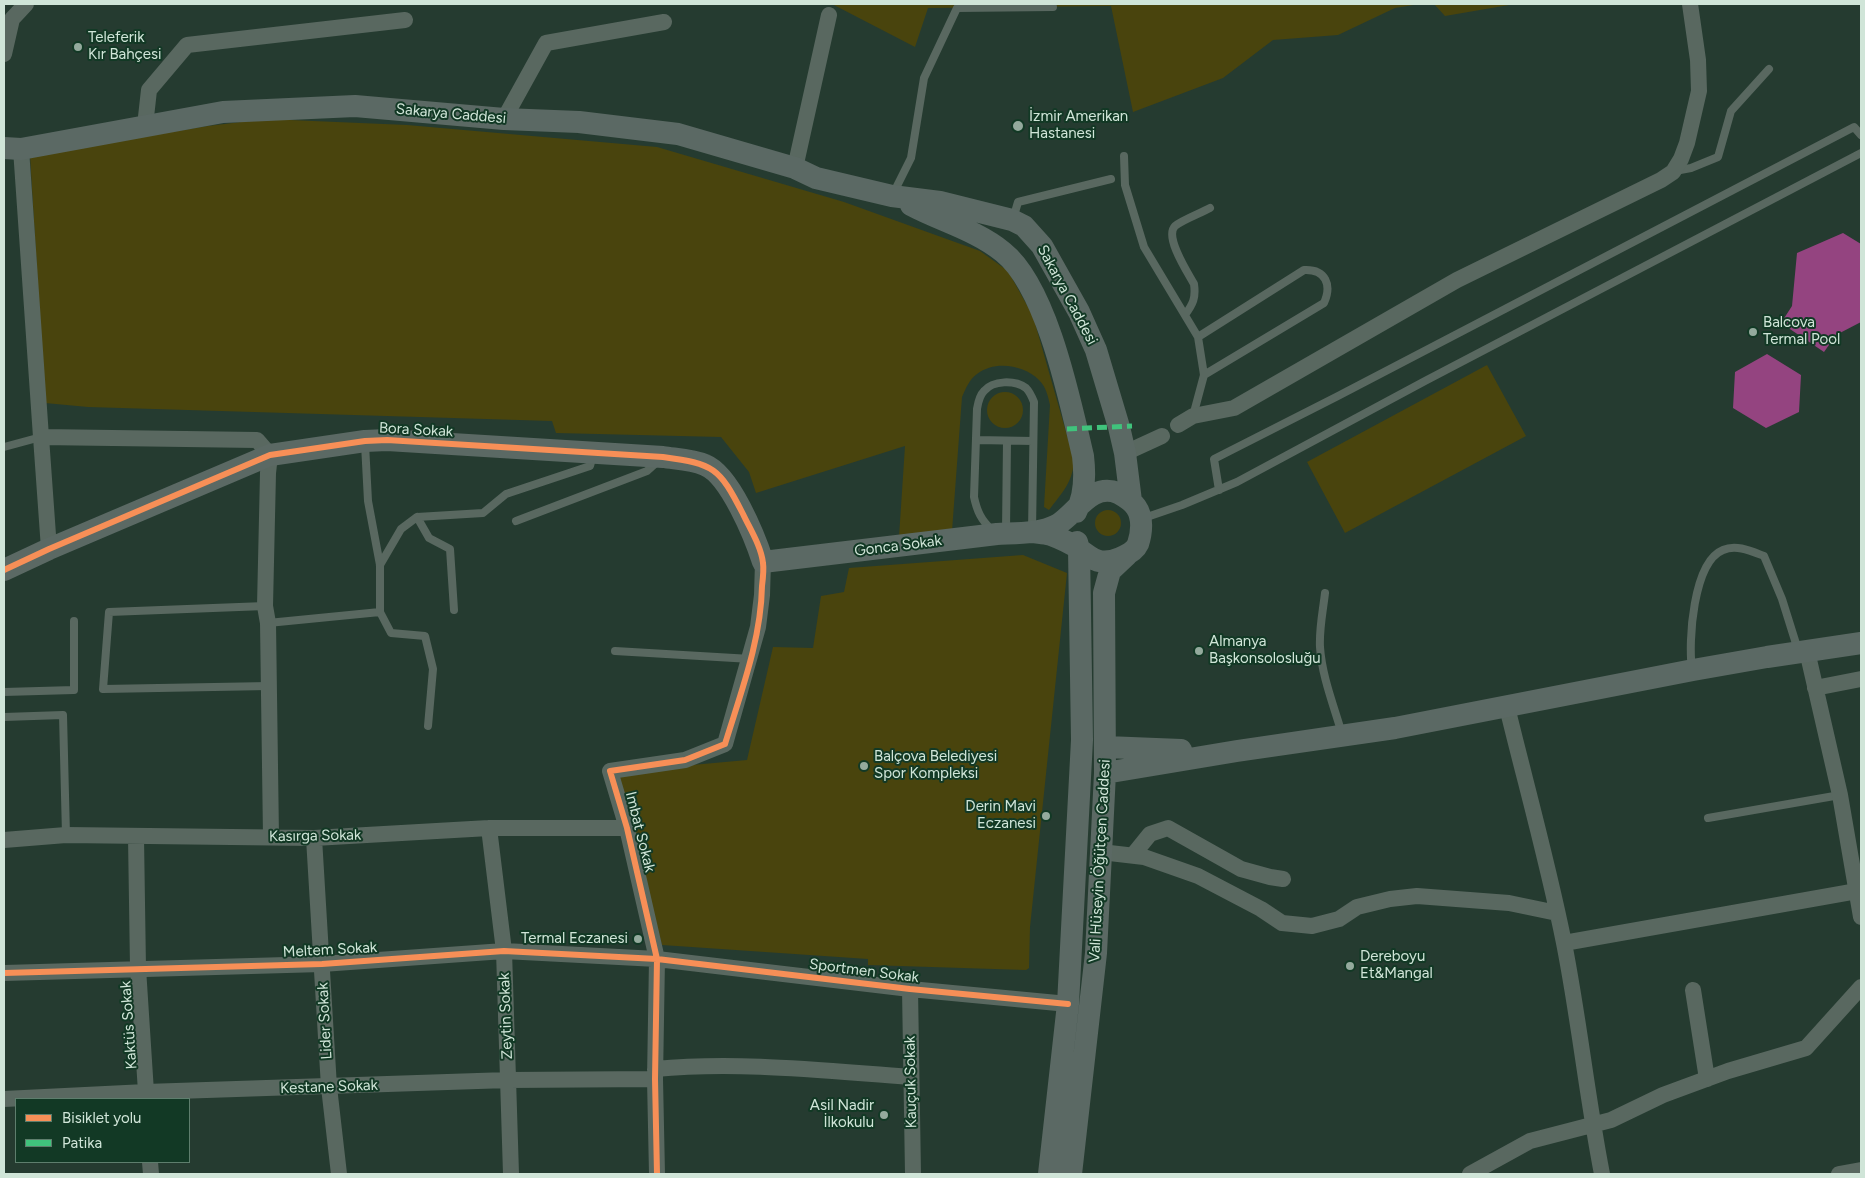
<!DOCTYPE html>
<meta charset="utf-8">
<style>
body{margin:0}
#map{position:relative;width:1865px;height:1178px;overflow:hidden;background:#253b30;font-family:Figtree,sans-serif}
canvas{display:block}
.frame{position:absolute;inset:0;border:5px solid #d0e5d8;pointer-events:none}
.legend{position:absolute;left:15px;top:1098px;width:175px;height:65px;box-sizing:border-box;background:#123925;border:1px solid #5e7e6d;margin:0;padding:6px 9px;list-style:none;font-size:15px;color:#d0e5d8}
.legend li{display:flex;align-items:center;gap:10px;height:25px}
.legend b{width:25px;border:1px solid #5e7e6d}
</style>
<div id="map">
<canvas width="1865" height="1178"></canvas>
<div class="frame"></div>
<ul class="legend">
<li><b style="height:6px;background:#f78f57"></b>Bisiklet yolu</li>
<li><b style="height:6px;background:#40c37c"></b>Patika</li>
</ul>
</div>
<script>
const c = document.querySelector('canvas').getContext('2d');
c.lineJoin = 'round';
function paint(path, color) { c.fillStyle = color; c.fill(path, 'evenodd'); }
function stroke(path, color, width, dash) { c.strokeStyle = color; c.lineWidth = width; c.lineCap = dash ? 'butt' : 'round'; c.setLineDash(dash || []); c.stroke(path); }
function drawText(font, color, halo, rows, align = 'center') {
  c.font = font + ' Figtree,sans-serif'; c.lineWidth = 4; c.setLineDash([]); c.textBaseline = 'middle'; c.strokeStyle = halo; c.fillStyle = color; for (const [text, x, y, turn = 0] of rows) {
    c.save(); c.translate(x, y); c.rotate((+turn || 0) * Math.PI / 180); c.textAlign = isNaN(turn) ? turn : align; if (halo) c.strokeText(text, 0, 0); c.fillText(text, 0, 0); c.restore();
  }
}
paint(new Path2D(`
 M 832,4 L 1420,4 L 1395,8 L 1338,35 L 1273,40 L 1223,78 L 1133,112 L 1111,6 L 928,8 L 915,47 Z
 M 1434,4 L 1515,4 L 1445,16 Z
 M 266,119 L 407,125 L 657,147 L 844,202 L 980,251 L 1008,271 L 1033,316 L 1074,460 C 1073,482 1062,493 1049,510 L 1044,507 L 1050,405 C 1048,396 1046,387 1039,380 C 1024,365 995,360 977,374 C 969,380 966,388 962,397 L 952,531 L 899,537 L 905,446 L 756,493 L 749,472 L 721,437 L 556,433 L 552,421 L 88,407 L 45,403 L 30,155 L 208,126 Z
 M 1487,365 L 1526,436 L 1345,533 L 1307,462 Z
 M987 410a18 18 0 1 1 36 0a18 18 0 1 1-36 0Z
 M1095 523a13 13 0 1 1 26 0a13 13 0 1 1-26 0Z
 M 1023,555 L 1067,573 L 1030,927 L 1029,968 L 1026,970 L 868,965 L 868,959 L 662,945 L 615,772 L 747,760 L 773,647 L 813,648 L 821,596 L 844,592 L 849,568 Z`), '#49440d');
paint(new Path2D(`
 M 1843,233 L 1861,244 L 1861,322 L 1836,335 L 1824,352 L 1781,323 L 1792,306 L 1797,253 Z
 M 1767,354 L 1801,375 L 1799,412 L 1766,428 L 1733,408 L 1735,372 Z`), '#944480');
stroke(new Path2D(`
 M 1124,156 L 1125,185 L 1144,247 L 1198,337 L 1204,375 L 1193,416
 M 1675,171 L 1691,168 L 1718,157 L 1731,111 L 1769,69
 M 893,194 L 911,158 L 924,78 L 957,8 L 1053,7
 M 1013,219 L 1018,202 L 1111,179
 M 1185,315 C 1193,304 1196,298 1194,284 C 1188,273 1164,237 1175,226 C 1182,220 1201,213 1210,208
 M 1198,337 L 1304,270 C 1326,269 1332,285 1324,303 L 1204,375
 M 976,440 L 1033,441
 M 365,444 L 368,501 L 380,565 L 380,612 L 391,633 L 425,636 L 433,669 L 428,726
 M 4,447 L 41,437
 M 1219,490 L 1214,459 L 1338,396 L 1854,127 L 1861,135
 M 417,517 L 429,538 L 450,549 L 454,610
 M 1144,518 L 1182,505 L 1237,482 L 1425,381 L 1861,153
 M 516,521 L 647,471 L 657,462
 M 992,530 C 981,520 977,511 974,497 L 977,409 C 978,403 979,396 984,391 C 993,380 1015,380 1026,388 C 1030,392 1032,397 1034,402 L 1032,531
 M 1006,531 L 1007,441
 M 380,565 L 401,529 L 417,517 L 483,513 L 506,494 L 590,466 L 593,455
 M 1325,593 C 1323,611 1319,629 1320,647 C 1322,677 1334,706 1342,734
 M 265,606 L 109,612 L 103,689 L 269,686
 M 268,623 L 380,612
 M 615,651 L 751,659
 M 1692,669 C 1688,642 1693,562 1723,550 C 1736,544 1751,551 1764,556 L 1782,599 L 1798,650
 M 4,692 L 74,690 L 74,621
 M 4,717 L 63,715 L 66,835
 M 1708,818 L 1840,795`), '#596860', 8);
stroke(new Path2D(`
 M 4,54 L 12,19 L 26,4
 M 504,119 L 546,43 L 664,22
 M 145,126 L 149,90 L 187,45 L 405,20
 M 21,149 L 41,437 L 257,440 L 270,455 L 268,473 L 265,606 L 268,623 L 271,837
 M 795,168 L 829,15
 M 1178,425 L 1193,416 L 1234,408 L 1457,280 L 1661,180 L 1673,172 L 1681,159 L 1687,143 L 1699,91 L 1698,60 L 1690,4
 M 41,437 L 49,549
 M 1125,453 L 1162,436
 M 1807,651 L 1840,795 L 1861,917
 M 1815,688 L 1861,679
 M 1507,707 C 1526,785 1548,863 1564,943 C 1579,1019 1587,1097 1602,1174
 M 489,828 L 504,951 L 511,1174
 M 136,837 L 138,968 L 146,1092
 M 314,838 L 329,1087 L 339,1174
 M 4,840 L 66,835 L 314,838 L 489,828 L 627,828
 M 1101,852 L 1144,857 L 1198,876 L 1261,909 L 1282,923 L 1312,926 L 1339,919 L 1357,907 L 1390,899 L 1417,896 L 1509,903 L 1557,913
 M 1133,855 L 1150,834 L 1168,828 L 1241,869 L 1270,877 L 1283,879
 M 1564,943 L 1857,891
 M 4,973 L 322,964 L 504,951 L 657,959 L 910,989 L 1068,1004
 M 910,989 L 913,1174
 M 1693,990 L 1707,1079
 M 655,1069 C 740,1061 826,1071 910,1077
 M 4,1099 L 146,1092 L 508,1080 L 655,1079
 M 150,1162 L 151,1174
 M 657,1174 L 655,1079 L 657,959 L 627,828 L 610,771 L 685,760 L 725,744 L 758,627 L 762,595 L 763,562
 M 1470,1174 L 1530,1141 L 1611,1120 L 1663,1095 L 1728,1071 L 1806,1048 L 1861,987
 M 1839,1174 L 1861,1170`), '#596860', 16);
stroke(new Path2D(`
 M 4,148 L 21,149 L 223,112 L 355,106 L 504,119 L 579,122 L 678,134 L 795,168 L 816,178 L 892,196 L 940,202 L 1012,220 L 1024,226 L 1042,246 L 1079,312 L 1096,350 L 1119,427 L 1125,453 L 1131,501
 M 911,205 C 941,221 976,230 1003,252 C 1047,287 1070,401 1083,456 C 1085,473 1085,496 1076,512
 M 4,570 L 49,549 L 270,455 L 365,441 L 387,440 L 663,457 C 676,459 692,459 705,465 C 730,475 755,537 763,562 L 997,534 C 1015,533 1040,534 1057,525 C 1076,514 1091,482 1118,493 C 1125,497 1131,500 1136,507 C 1143,517 1142,532 1138,544 C 1135,551 1127,555 1120,558 C 1101,566 1093,560 1079,549 C 1072,544 1059,538 1051,535 C 1046,533 1039,533 1032,532
 M 1106,747 L 1181,750
 M 1105,773 L 1237,751 L 1395,728 L 1693,670 L 1767,657 L 1861,643
 M 1049,1174 L 1068,1004 L 1082,740 L 1079,549 L 1077,542
 M 1071,1174 L 1096,953 L 1105,773 L 1104,593 L 1110,571 L 1127,555`), '#5b6964', 22);
stroke(new Path2D(`
 M 1067,429 L 1132,426`), '#40c37c', 5, [10, 5]);
stroke(new Path2D(`
 M 4,570 L 49,549 L 270,455 L 365,441 L 387,440 L 663,457 C 714,464 719,467 743,514 C 750,529 761,546 763,563 C 764,570 763,578 762,586 C 761,640 741,692 725,744 L 685,760 L 610,771 L 627,828 L 657,959 L 655,1079 L 657,1174
 M 4,973 L 322,964 L 504,951 L 657,959 L 910,989 L 1068,1004`), '#f78f57', 6);
for (const [x, y, r, color] of [
 [78,47,5,"#94aa9d"],
 [1018,126,6,"#94aa9d"],
 [1753,332,5,"#94aa9d"],
 [1199,651,5,"#94aa9d"],
 [864,766,5,"#94aa9d"],
 [1046,816,5,"#94aa9d"],
 [638,939,5,"#94aa9d"],
 [1350,966,5,"#94aa9d"],
 [884,1115,5,"#94aa9d"]
]) { const dot = new Path2D(); dot.arc(x, y, r, 0, 2 * Math.PI); c.fillStyle = color; c.fill(dot); stroke(dot, '#123925', 2); }
drawText('15px', '#d0e5d8', '#123925', [
 ["Teleferik",88,38],
 ["Kır Bahçesi",88,55],
 ["İzmir Amerikan",1029,117],
 ["Hastanesi",1029,134],
 ["Balcova",1763,323],
 ["Termal Pool",1763,340],
 ["Almanya",1209,642],
 ["Başkonsolosluğu",1209,659],
 ["Balçova Belediyesi",874,757],
 ["Spor Kompleksi",874,774],
 ["Derin Mavi",1036,807,"right"],
 ["Eczanesi",1036,824,"right"],
 ["Termal Eczanesi",628,939,"right"],
 ["Dereboyu",1360,957],
 ["Et&Mangal",1360,974],
 ["Asil Nadir",874,1106,"right"],
 ["İlkokulu",874,1123,"right"]
], 'left');
drawText('15px', '#d0e5d8', '#123925', [
 ["Sakarya Caddesi",451,114,5],
 ["Sakarya Caddesi",1067,295,62],
 ["Bora Sokak",416,430,3],
 ["Gonca Sokak",898,546,-7],
 ["Imbat Sokak",640,832,76],
 ["Kasırga Sokak",315,836,-1],
 ["Vali Hüseyin Öğütçen Caddesi",1100,861,-87],
 ["Meltem Sokak",330,950,-3],
 ["Sportmen Sokak",864,971,7],
 ["Zeytin Sokak",506,1016,-92],
 ["Lider Sokak",325,1021,-93],
 ["Kaktüs Sokak",129,1025,-94],
 ["Kauçuk Sokak",911,1082,-91],
 ["Kestane Sokak",329,1087,-2]
]);
</script>
